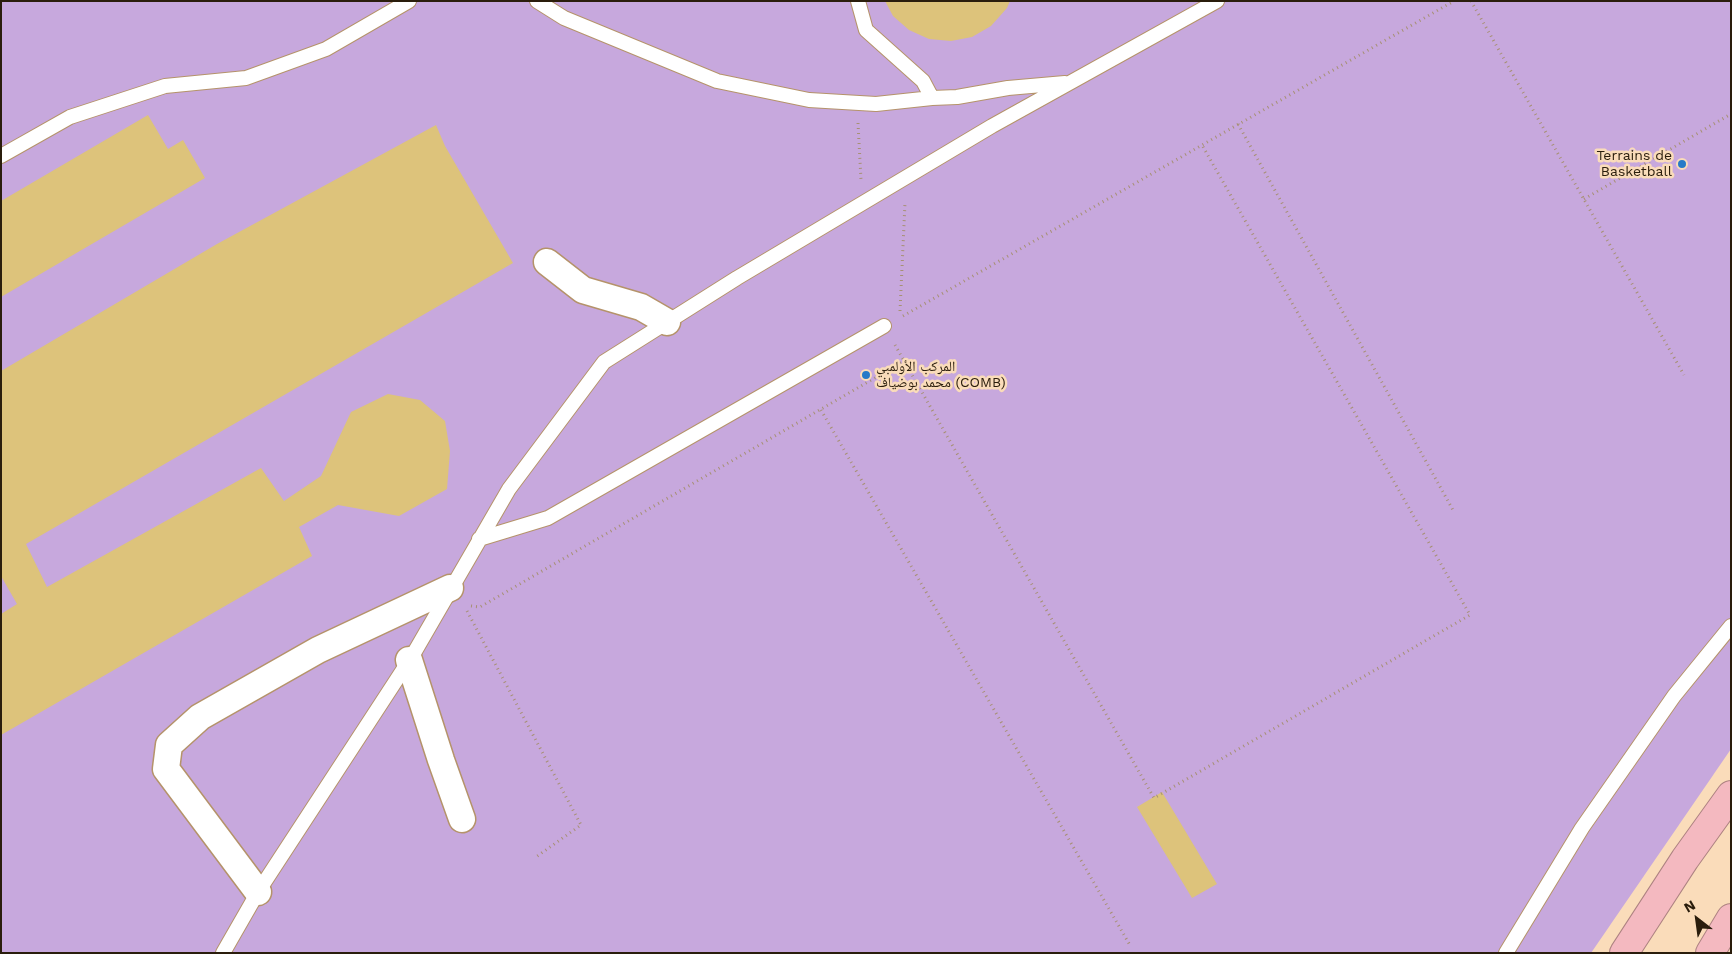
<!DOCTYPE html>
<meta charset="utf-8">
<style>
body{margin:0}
#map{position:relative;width:1732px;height:954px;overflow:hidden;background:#fadcba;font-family:"Work Sans",sans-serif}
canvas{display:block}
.frame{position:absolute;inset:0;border:2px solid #2a1d0c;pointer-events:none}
.north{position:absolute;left:1672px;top:894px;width:50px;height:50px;-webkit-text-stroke:4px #fadcba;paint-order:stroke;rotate:330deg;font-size:14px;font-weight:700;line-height:20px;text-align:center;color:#2a1d0c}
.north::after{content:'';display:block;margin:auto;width:18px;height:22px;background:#2a1d0c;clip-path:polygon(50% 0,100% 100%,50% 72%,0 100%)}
</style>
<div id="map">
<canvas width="1732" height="954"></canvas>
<div class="frame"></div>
<div class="north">N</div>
</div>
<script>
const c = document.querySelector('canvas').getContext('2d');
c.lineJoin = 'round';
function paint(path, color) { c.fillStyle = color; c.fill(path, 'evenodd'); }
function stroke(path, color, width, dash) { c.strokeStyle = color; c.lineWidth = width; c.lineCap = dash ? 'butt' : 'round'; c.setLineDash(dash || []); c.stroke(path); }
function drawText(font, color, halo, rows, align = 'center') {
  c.font = font + ' "Work Sans","Noto Naskh Arabic",sans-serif'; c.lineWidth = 5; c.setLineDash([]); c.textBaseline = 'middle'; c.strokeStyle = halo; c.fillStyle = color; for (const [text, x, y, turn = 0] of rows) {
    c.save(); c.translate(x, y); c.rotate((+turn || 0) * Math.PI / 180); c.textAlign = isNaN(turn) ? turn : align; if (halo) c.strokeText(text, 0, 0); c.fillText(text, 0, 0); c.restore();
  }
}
paint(new Path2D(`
 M 1,1 L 1731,1 L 1731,749 L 1591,953 L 1,953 Z`), '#c7a8dd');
paint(new Path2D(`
 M 885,1 L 1010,1 L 1007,8 L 991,26 L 972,37 L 951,41 L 929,39 L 909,30 L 893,16 Z
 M 148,115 L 168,149 L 183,140 L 205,178 L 1,297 L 1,201 Z
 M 436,125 L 445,146 L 513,263 L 26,544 L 47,587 L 261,468 L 284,501 L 321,476 L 351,412 L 388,394 L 420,400 L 445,421 L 450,451 L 447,489 L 399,516 L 338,505 L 299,527 L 312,556 L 1,735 L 1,614 L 17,604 L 1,576 L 1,371 L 217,244 Z
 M 1162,792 L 1217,884 L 1192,898 L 1137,807 Z`), '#ddc37b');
const lane = new Path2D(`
 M 537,1 L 564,18 L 717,81 L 809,100 L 876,104 L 932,98 L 957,97 L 1008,88 L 1065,83
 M 858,1 L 866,30 L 923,81 L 932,98
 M 1,156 L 70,117 L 165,86 L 246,78 L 326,49 L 409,1
 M 479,539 L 548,518 L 884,326
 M 223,953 L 258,892 L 414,653 L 509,489 L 604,362 L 737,278 L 992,126 L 1217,1
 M 1506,953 L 1582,828 L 1674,696 L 1731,626`);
const street = new Path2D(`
 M 547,262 L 583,290 L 641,307 L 667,322
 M 409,660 L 441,760 L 462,819
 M 258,892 L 166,769 L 169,745 L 200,717 L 318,650 L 450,588`);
const highway = new Path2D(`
 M 1624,953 L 1685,859 L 1731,795
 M 1710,953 L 1731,918`);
stroke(lane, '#b5936a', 16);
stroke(street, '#b5936a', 29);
stroke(highway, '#ad8281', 30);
stroke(new Path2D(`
 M 1471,1 L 1684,375
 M 858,123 L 861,180
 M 1238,124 L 1453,510
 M 1584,199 L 1731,114
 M 900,311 L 905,203
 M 903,316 L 1454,1
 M 895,345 L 1154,798 L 1470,615 L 1202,145
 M 821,410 L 1131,947
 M 471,606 L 480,607 L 904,361
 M 467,611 L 581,825 L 536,857`), '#a79074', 3, [1, 4]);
stroke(lane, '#fff', 14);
stroke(street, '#fff', 26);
stroke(highway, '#f4b9c0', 28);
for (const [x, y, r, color] of [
 [1682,164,5,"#267ac8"],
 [866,375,5,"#267ac8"]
]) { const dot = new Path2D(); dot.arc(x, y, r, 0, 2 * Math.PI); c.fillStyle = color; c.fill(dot); stroke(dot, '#fadcba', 2); }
drawText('14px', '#2a1d0c', '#fadcba', [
 ["Terrains de",1672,156],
 ["Basketball",1672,172],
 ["المركب الأولمبي",876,367,"left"],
 ["محمد بوضياف (COMB)",876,383,"left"]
], 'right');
</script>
